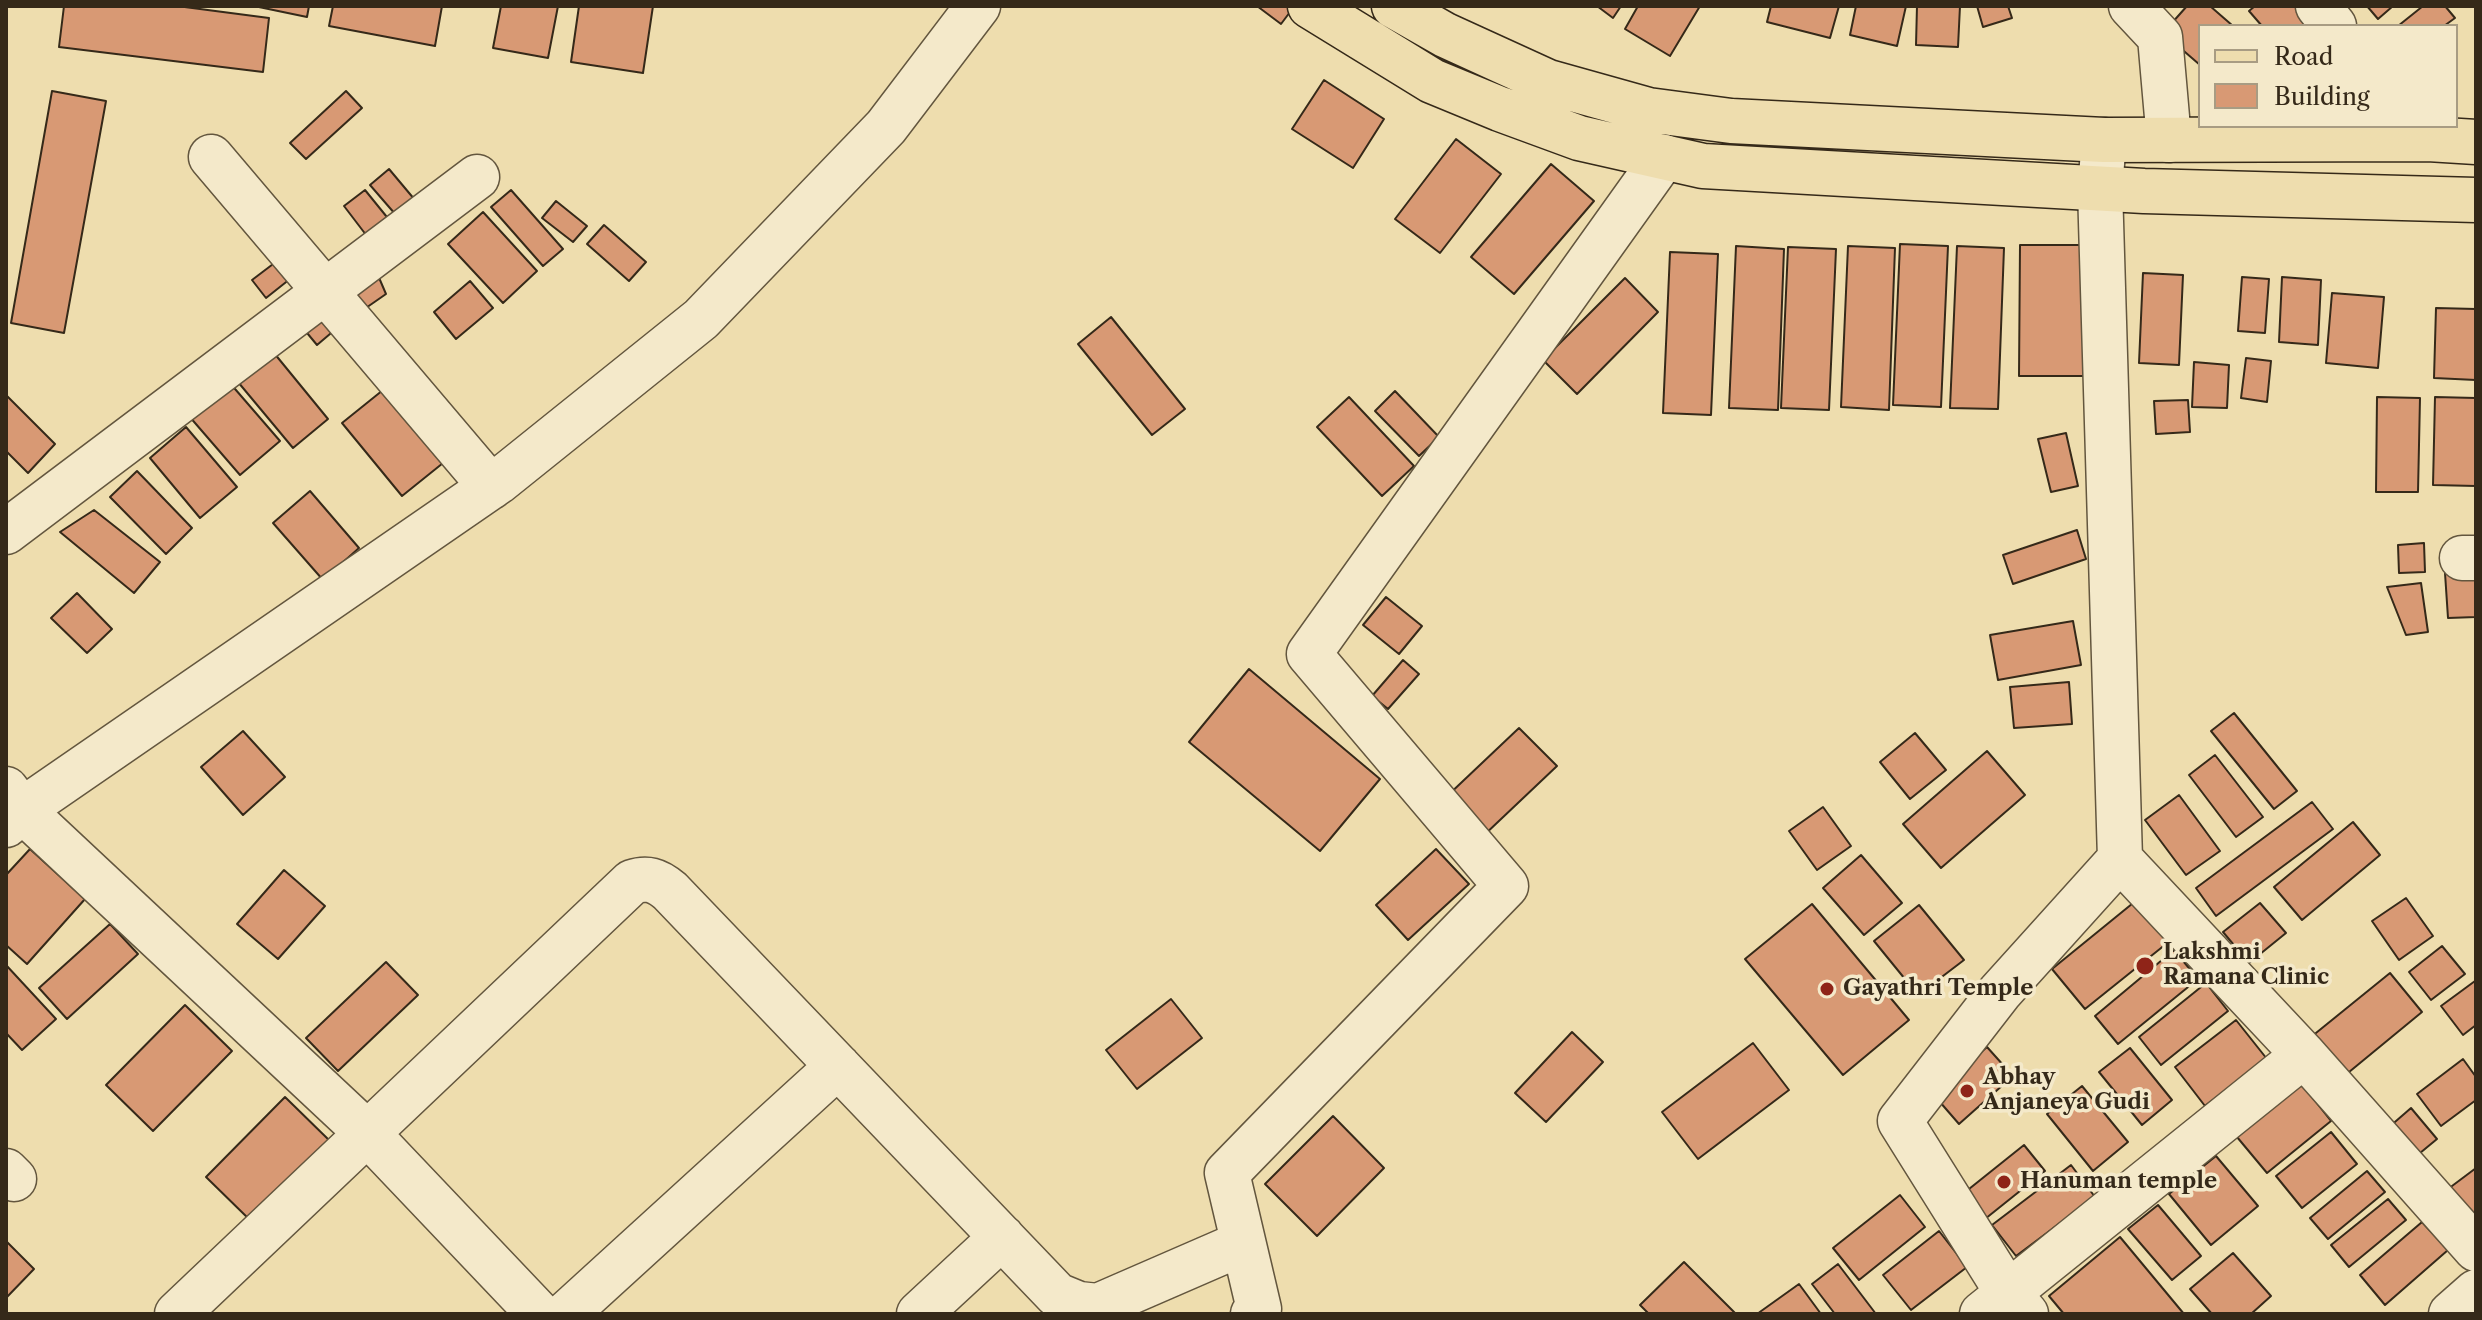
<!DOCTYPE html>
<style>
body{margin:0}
#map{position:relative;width:2482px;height:1320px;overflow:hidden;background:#eeddae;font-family:"Libre Caslon Text",serif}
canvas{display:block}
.frame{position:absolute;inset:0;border:8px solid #352919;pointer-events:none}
.legend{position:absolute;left:2198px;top:24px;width:260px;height:104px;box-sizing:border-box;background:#f4e9ca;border:2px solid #a89c83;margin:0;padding:10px 14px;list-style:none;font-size:24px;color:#352919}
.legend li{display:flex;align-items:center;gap:16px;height:40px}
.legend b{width:40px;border:2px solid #a89c83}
</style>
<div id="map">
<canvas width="2482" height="1320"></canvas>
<div class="frame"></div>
<ul class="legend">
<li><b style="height:10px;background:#eeddae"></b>Road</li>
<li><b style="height:22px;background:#d89974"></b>Building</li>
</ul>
</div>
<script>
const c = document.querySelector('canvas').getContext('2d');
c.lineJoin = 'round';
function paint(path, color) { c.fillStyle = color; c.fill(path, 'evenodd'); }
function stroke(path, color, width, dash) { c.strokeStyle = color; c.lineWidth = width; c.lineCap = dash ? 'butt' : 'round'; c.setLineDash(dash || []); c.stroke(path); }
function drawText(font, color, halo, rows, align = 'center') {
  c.font = font + ' "Libre Caslon Text",serif'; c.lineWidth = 7; c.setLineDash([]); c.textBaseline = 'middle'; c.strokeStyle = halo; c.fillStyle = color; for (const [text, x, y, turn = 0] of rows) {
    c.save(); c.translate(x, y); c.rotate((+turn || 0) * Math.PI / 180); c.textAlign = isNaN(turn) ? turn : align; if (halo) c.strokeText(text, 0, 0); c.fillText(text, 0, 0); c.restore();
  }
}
const building = new Path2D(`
 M 64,6 L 177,6 L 269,18 L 263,72 L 59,47 Z
 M 254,6 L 309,6 L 307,17 Z
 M 333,6 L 442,6 L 435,46 L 329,26 Z
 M 501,6 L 558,6 L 548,58 L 493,48 Z
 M 579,6 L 653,6 L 643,73 L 571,62 Z
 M 1257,6 L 1291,6 L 1293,8 L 1281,24 Z
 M 1597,6 L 1621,6 L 1613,18 Z
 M 1638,6 L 1700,6 L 1670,56 L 1625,29 Z
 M 1771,6 L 1839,6 L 1830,38 L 1767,22 Z
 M 1856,6 L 1906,6 L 1897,46 L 1850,35 Z
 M 1917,6 L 1960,6 L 1958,47 L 1916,45 Z
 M 1977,6 L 2008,6 L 2012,18 L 1983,27 Z
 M 2187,6 L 2210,6 L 2233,26 L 2200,26 L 2200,65 L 2163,33 Z
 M 2255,6 L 2299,6 L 2311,26 L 2262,26 L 2249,11 Z
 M 2367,6 L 2393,6 L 2378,19 Z
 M 2423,6 L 2445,6 L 2455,18 L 2444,26 L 2398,26 Z
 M 1324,80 L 1384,119 L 1353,168 L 1292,129 Z
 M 52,91 L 106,101 L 64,333 L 11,323 Z
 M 346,91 L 362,108 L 306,159 L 290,143 Z
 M 1456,139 L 1501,174 L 1440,253 L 1395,219 Z
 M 1551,164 L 1594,201 L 1514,294 L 1471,257 Z
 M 389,169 L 420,206 L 402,222 L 370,185 Z
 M 365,190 L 395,227 L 373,244 L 344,206 Z
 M 511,190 L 563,249 L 543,266 L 491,207 Z
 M 556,201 L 587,226 L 573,242 L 542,218 Z
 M 483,212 L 537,271 L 503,303 L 448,244 Z
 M 604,225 L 646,262 L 629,281 L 587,244 Z
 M 1900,244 L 1948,246 L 1941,407 L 1893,405 Z
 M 2020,245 L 2087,245 L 2086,376 L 2019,376 Z
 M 1736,246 L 1784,249 L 1778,410 L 1729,408 Z
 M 1848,246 L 1895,248 L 1889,410 L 1841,407 Z
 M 1957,246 L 2004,248 L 1998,409 L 1950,408 Z
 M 1788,247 L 1836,249 L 1829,410 L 1781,408 Z
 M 1670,252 L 1718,254 L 1711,415 L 1663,413 Z
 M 281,258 L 295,275 L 266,298 L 252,280 Z
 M 377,273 L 386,294 L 363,310 L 350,293 Z
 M 2143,273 L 2183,275 L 2179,365 L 2139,363 Z
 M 2242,277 L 2269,279 L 2265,333 L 2238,331 Z
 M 2282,277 L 2321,280 L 2318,345 L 2279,342 Z
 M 1625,278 L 1658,312 L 1577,394 L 1543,360 Z
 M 470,281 L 493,308 L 456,339 L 434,312 Z
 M 2332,293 L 2384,297 L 2378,368 L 2326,363 Z
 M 318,304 L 337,328 L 317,345 L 298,322 Z
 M 2436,308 L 2476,309 L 2476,380 L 2434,378 Z
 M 1111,317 L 1185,409 L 1152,435 L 1078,344 Z
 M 274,353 L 328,419 L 293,448 L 238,382 Z
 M 2246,358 L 2271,361 L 2267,402 L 2241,398 Z
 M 2194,362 L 2229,365 L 2227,408 L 2192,407 Z
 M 229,382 L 280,441 L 240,475 L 189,416 Z
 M 388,386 L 448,459 L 402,496 L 342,423 Z
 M 1395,391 L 1439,437 L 1419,456 L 1375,411 Z
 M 6,395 L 55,444 L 28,473 L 6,451 Z
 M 1349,397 L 1414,466 L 1382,496 L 1317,427 Z
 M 2377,397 L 2420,398 L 2418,492 L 2376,492 Z
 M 2435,397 L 2476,398 L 2476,486 L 2433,485 Z
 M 2188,400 L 2190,432 L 2156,434 L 2154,401 Z
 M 186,427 L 237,487 L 200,518 L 150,458 Z
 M 2066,433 L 2078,486 L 2051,492 L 2038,439 Z
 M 137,471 L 192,528 L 166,554 L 110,497 Z
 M 310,491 L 359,548 L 323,580 L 273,523 Z
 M 94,510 L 160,562 L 134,593 L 60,532 Z
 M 2077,530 L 2086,559 L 2013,584 L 2003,555 Z
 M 2424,543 L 2425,572 L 2399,573 L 2398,545 Z
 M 2476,572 L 2476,617 L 2448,618 L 2445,573 Z
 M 2421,583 L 2428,632 L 2406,635 L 2387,587 Z
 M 77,593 L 112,629 L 87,653 L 51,618 Z
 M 1386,597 L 1422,626 L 1399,654 L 1363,625 Z
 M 2073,621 L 2081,665 L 1998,680 L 1990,635 Z
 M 1403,660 L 1419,674 L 1388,709 L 1372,696 Z
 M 1249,669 L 1380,779 L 1320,851 L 1189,742 Z
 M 2069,682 L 2072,724 L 2014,728 L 2010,687 Z
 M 2234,713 L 2297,791 L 2274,809 L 2211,731 Z
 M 1519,728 L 1557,766 L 1481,838 L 1444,799 Z
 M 243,731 L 285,777 L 243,815 L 201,767 Z
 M 1915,733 L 1946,770 L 1910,799 L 1880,762 Z
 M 1987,751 L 2025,795 L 1941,868 L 1903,824 Z
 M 2215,755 L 2263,817 L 2236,837 L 2189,775 Z
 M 2179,795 L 2220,851 L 2186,875 L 2145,820 Z
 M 2312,802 L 2333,829 L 2216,916 L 2196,888 Z
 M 1823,807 L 1851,846 L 1817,870 L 1789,831 Z
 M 2353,822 L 2380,855 L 2302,920 L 2274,887 Z
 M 30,849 L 85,899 L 27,964 L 6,945 L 6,875 Z
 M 1436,849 L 1469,884 L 1408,940 L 1376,905 Z
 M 1861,855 L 1902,903 L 1864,935 L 1823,888 Z
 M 284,870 L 325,906 L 278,959 L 237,924 Z
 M 2406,898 L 2433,936 L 2399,960 L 2372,921 Z
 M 2138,899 L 2171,940 L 2085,1009 L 2052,969 Z
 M 2260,903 L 2286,933 L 2249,963 L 2223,932 Z
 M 1812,904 L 1909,1020 L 1843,1075 L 1745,959 Z
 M 1919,905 L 1964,960 L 1918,995 L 1874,941 Z
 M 110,924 L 138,954 L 67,1019 L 39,988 Z
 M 2442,946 L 2465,974 L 2431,1000 L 2409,972 Z
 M 2174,950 L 2198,979 L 2118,1044 L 2095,1016 Z
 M 386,962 L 418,995 L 338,1071 L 306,1038 Z
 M 6,965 L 56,1019 L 22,1050 L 6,1033 Z
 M 2390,973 L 2422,1012 L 2343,1077 L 2311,1037 Z
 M 2475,981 L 2476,1025 L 2463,1035 L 2441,1006 Z
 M 2206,983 L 2228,1011 L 2161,1065 L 2139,1037 Z
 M 1171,999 L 1202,1038 L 1137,1089 L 1106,1050 Z
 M 185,1005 L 232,1051 L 153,1131 L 106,1085 Z
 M 2236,1020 L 2267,1059 L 2205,1106 L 2175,1067 Z
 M 1572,1032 L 1603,1062 L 1546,1122 L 1515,1093 Z
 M 1753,1043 L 1789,1090 L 1698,1159 L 1662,1112 Z
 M 1987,1047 L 2013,1076 L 1959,1124 L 1933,1094 Z
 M 2130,1048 L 2172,1100 L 2142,1125 L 2099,1072 Z
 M 2463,1059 L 2476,1077 L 2476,1100 L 2441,1126 L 2417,1094 Z
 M 2297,1078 L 2331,1121 L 2267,1173 L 2232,1131 Z
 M 2082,1086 L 2128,1142 L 2093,1171 L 2047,1114 Z
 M 285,1097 L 332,1143 L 253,1223 L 206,1177 Z
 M 2411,1108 L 2437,1139 L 2414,1158 L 2388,1128 Z
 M 1333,1116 L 1384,1168 L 1317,1236 L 1265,1184 Z
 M 2331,1132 L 2357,1164 L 2302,1208 L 2276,1176 Z
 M 2024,1145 L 2045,1171 L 1985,1219 L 1964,1193 Z
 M 2216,1156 L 2258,1206 L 2211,1245 L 2169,1194 Z
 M 2071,1165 L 2095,1197 L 2016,1256 L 1992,1225 Z
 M 2476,1168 L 2476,1222 L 2448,1189 Z
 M 2367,1171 L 2385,1192 L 2328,1239 L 2310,1218 Z
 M 1900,1195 L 1925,1227 L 1859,1280 L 1833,1248 Z
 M 2388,1199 L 2406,1220 L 2349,1267 L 2331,1245 Z
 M 2158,1205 L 2201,1256 L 2172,1280 L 2128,1229 Z
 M 2422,1222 L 2448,1250 L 2385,1305 L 2360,1275 Z
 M 1939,1231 L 1967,1267 L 1911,1310 L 1883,1275 Z
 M 2120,1237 L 2184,1314 L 2064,1314 L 2049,1296 Z
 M 6,1241 L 34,1269 L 6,1298 Z
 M 2233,1253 L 2271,1296 L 2251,1314 L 2212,1314 L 2190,1289 Z
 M 1684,1262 L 1736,1314 L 1649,1314 L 1640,1305 Z
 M 1838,1264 L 1876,1314 L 1835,1314 L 1812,1284 Z
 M 1799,1284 L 1821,1314 L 1757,1314 Z`);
paint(building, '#d89974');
stroke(building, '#352919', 2);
const minor = new Path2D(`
 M 2131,6 L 2160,37 L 2169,140
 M 2318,6 L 2334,26
 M 211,157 L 491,487
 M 6,532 L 477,177
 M 2462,558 L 2476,558
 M 6,789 L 22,810 L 367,1133 L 539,1314
 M 6,825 L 22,810 L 498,482 L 701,319 L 886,127 L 978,6
 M 2120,859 L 2304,1055 L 2476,1249
 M 6,1171 L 14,1179
 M 177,1314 L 632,882 C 647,877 657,880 670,891 L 1057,1295 L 1079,1304 L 1098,1306 L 1243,1243
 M 566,1314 L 838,1066
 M 919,1314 L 1002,1237
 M 1253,1314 L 1259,1309 L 1227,1173 L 1506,886 L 1309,654 L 1664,157
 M 1982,1314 L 2304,1055
 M 2026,1314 L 2007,1292 L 1900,1121 L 2000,992 L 2120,859 L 2100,188 L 2104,140
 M 2451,1314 L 2476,1292`);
const major = new Path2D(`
 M 1310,6 L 1432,81 L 1500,109 L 1579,138 L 1703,166 L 2144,191 L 2476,200
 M 1394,6 L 1445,35 L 1548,82 L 1648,110 L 1731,121 L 2104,140 L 2428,139 L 2476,142`);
stroke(minor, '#63563e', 47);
stroke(major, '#352919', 47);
stroke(minor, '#f4e9ca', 44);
stroke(major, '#eeddae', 44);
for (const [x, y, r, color] of [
 [2145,966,10,"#8f2418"],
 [1827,989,8,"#8f2418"],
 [1967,1091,8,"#8f2418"],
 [2004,1182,8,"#8f2418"]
]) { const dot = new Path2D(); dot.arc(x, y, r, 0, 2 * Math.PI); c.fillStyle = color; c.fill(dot); stroke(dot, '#f4e9ca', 3); }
drawText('bold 22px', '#352919', '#f4e9ca', [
 ["Lakshmi",2163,953],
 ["Ramana Clinic",2163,978],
 ["Gayathri Temple",1843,989],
 ["Abhay",1983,1078],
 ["Anjaneya Gudi",1983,1103],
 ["Hanuman temple",2020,1182]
], 'left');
</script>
